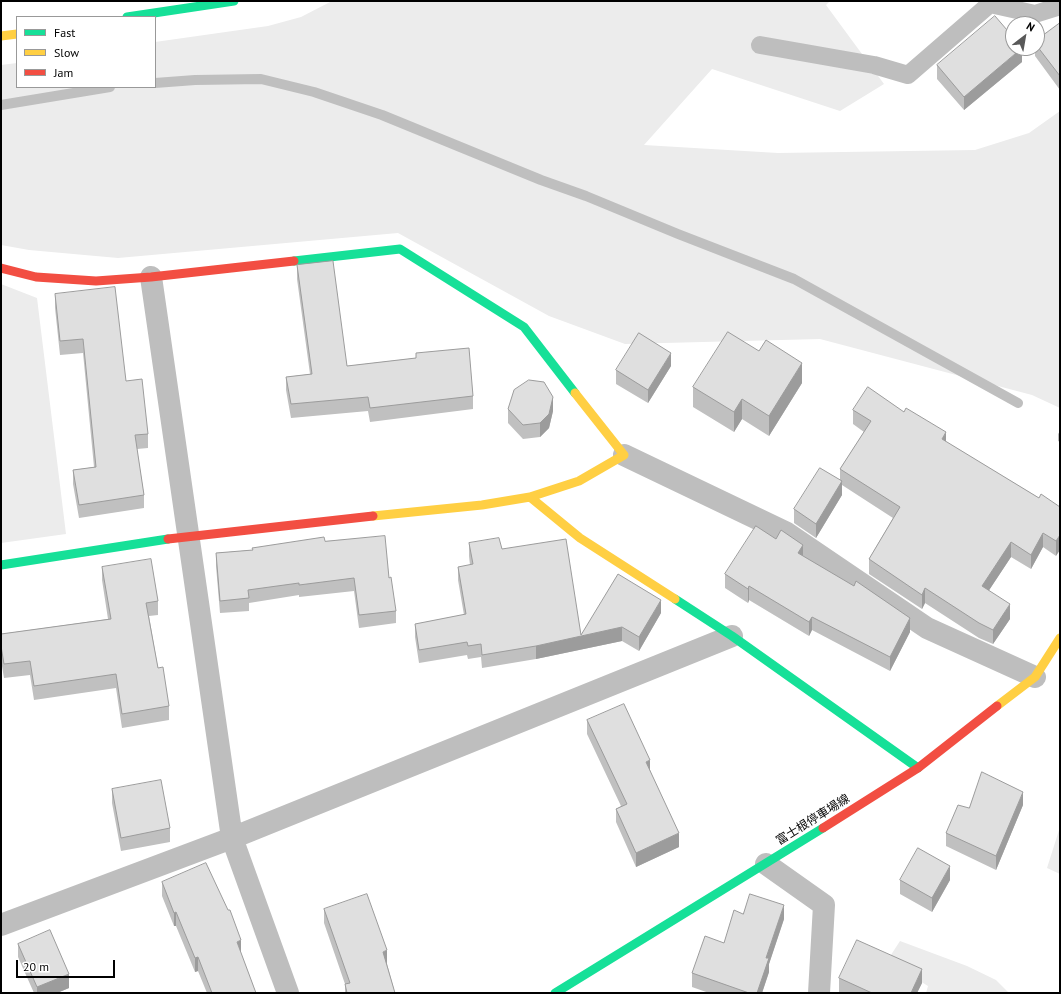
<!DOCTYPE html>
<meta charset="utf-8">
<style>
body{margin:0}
#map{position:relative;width:1061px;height:994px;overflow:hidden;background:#fff;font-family:"PT Sans",sans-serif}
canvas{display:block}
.frame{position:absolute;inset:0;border:2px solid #000;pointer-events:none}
.legend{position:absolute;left:16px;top:16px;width:140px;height:72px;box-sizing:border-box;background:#fff;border:1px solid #999;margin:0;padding:5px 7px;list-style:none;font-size:12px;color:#000}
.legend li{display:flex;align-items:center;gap:8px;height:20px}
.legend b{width:20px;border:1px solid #999}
.north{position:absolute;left:1005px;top:16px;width:40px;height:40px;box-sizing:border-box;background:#fff;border:1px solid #999;border-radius:50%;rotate:31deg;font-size:11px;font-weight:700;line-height:16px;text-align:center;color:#000}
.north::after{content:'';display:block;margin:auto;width:14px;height:18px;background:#595959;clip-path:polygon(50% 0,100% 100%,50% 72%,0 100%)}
.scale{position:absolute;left:16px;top:960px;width:99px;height:18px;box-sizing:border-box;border:2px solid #000;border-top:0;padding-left:5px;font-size:12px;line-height:14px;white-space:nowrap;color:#000;-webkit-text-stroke:3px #fff;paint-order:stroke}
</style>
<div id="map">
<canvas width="1061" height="994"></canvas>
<div class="frame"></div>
<ul class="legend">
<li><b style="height:5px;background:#16e098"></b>Fast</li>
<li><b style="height:5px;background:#ffcf43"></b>Slow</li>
<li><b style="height:5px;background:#f24e42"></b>Jam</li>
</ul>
<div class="north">N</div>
<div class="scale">20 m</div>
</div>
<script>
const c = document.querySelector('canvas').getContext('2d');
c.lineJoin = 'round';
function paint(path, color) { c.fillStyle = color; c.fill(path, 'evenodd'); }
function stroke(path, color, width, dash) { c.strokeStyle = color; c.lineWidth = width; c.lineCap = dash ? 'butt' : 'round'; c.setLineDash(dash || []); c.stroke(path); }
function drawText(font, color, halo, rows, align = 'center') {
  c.font = font + ' "PT Sans","Noto Sans JP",sans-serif'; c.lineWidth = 4; c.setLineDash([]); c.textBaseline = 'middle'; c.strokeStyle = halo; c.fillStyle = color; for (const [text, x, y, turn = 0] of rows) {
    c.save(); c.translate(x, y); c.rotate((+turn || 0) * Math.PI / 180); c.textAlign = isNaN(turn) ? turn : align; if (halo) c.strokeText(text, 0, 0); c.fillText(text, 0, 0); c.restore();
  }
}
paint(new Path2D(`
 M 332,1 L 830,1 L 826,5 L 884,84 L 840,111 L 712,69 L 644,145 L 778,153 L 975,150 L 1029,133 L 1060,111 L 1060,408 L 1032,395 L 820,339 L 625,344 L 549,316 L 398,233 L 118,258 L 29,250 L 1,245 L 1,65 L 17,63 L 17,87 L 155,87 L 155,42 L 268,26 L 301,17 Z
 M 1,284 L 37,298 L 66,534 L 1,543 Z
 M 1060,827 L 1060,874 L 1047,868 Z
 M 900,941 L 967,966 L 996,980 L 1009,993 L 926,993 L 928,986 L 887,961 Z`), '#ececec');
stroke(new Path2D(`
 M 155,83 L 195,80 L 261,79 L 314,92 L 382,115 L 541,180 L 586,196 L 678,234 L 794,279 L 1018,403
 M 1,105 L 110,87`), '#bfbfbf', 10);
stroke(new Path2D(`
 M 760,45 L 874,65 L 908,75 L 990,4 L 1035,14 L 1060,6`), '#bebebe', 18);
stroke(new Path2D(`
 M 151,277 L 232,838 L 288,993
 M 624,455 L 787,533 L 927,628 L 1035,677
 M 766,864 L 824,905 L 819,993
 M 1,925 L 232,838 L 732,636`), '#bebebe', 22);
stroke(new Path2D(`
 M 127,17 L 234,1
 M 294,261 L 400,249 L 524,327 L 575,393
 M 1,565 L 168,539
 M 675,599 L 732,636 L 918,768
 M 555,993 L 823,828`), '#16e098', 9);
stroke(new Path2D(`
 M 1,36 L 17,34
 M 530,497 L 579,481 L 624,455 L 575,393
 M 373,516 L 482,505 L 530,497 L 580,538 L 675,599
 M 997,706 L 1035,677 L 1060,638`), '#ffcf43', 9);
stroke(new Path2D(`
 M 1,268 L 36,277 L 96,281 L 151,277 L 294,261
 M 168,539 L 373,516
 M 823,828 L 918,768 L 997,706`), '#f24e42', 9);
paint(new Path2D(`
 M 1060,23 L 1060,90 L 1035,56 L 1035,48 L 1037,48 L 1037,40 Z
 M 1022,62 L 964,110 L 937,79 L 937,65 Z
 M 297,265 L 347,366 L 416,358 L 416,353 L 473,396 L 473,409 L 370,422 L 368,411 L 291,418 L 286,390 L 286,377 L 310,374 L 297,279 Z
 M 55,294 L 126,381 L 148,434 L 148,448 L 137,449 L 144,495 L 144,508 L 79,518 L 73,484 L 73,470 L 94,467 L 83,353 L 60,355 L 55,308 Z
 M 759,351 L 802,383 L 769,436 L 742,419 L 734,432 L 693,407 L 693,387 Z
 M 671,366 L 648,403 L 616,384 L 616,370 Z
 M 508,409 L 553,411 L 549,428 L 540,437 L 523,439 L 508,423 Z
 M 853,410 L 946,442 L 1039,498 L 1060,507 L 1056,556 L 1043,547 L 1031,569 L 1011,557 L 989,590 L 1010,619 L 993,644 L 979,638 L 925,603 L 922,609 L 869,574 L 869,559 L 893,518 L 842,485 L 842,495 L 816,538 L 794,523 L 794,509 L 840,480 L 840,469 L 864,432 L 853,424 Z
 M 1060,431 L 1060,442 L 1058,441 L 1058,434 Z
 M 325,541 L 396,611 L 396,623 L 359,628 L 354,591 L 299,597 L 299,595 L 249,603 L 249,611 L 220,613 L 216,566 L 216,553 L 252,550 Z
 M 469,543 L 502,549 L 581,635 L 661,613 L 639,651 L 622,641 L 536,659 L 482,668 L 481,657 L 468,659 L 467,655 L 419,663 L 415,637 L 415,624 L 464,615 L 458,580 L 458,567 L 470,565 L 469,556 Z
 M 803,556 L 910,632 L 890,671 L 812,630 L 809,636 L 749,600 L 748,603 L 725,588 L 725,574 Z
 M 102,567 L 158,601 L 158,615 L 149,616 L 158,668 L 169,706 L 169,720 L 122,728 L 116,688 L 34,700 L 30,675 L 4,678 L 1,660 L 1,634 L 108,619 L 102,580 Z
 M 587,720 L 650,770 L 679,847 L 636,867 L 616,822 L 616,809 L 621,806 L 587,734 Z
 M 112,789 L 170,828 L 170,842 L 121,851 L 112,803 Z
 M 1023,805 L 996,870 L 946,846 L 946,833 L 969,808 Z
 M 900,880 L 950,880 L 932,912 L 900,894 Z
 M 162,882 L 241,954 L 256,993 L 207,993 L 198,971 L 195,972 L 176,926 L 174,926 L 162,896 Z
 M 324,909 L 387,964 L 395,993 L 345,993 L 345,984 L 324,923 Z
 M 743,914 L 784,919 L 769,964 L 769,972 L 762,993 L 709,993 L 692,987 L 692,973 L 724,943 Z
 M 18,944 L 69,988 L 57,993 L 34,993 L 18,957 Z
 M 839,978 L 922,983 L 917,993 L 841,993 L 839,992 Z`), '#c0c0c0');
paint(new Path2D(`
 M 1022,48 L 1022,62 L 964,110 L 964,97 Z
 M 671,353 L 671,366 L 648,403 L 648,390 Z
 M 802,363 L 802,383 L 769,436 L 769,416 Z
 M 553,397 L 553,411 L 549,428 L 540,437 L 540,423 Z
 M 742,399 L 742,419 L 734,432 L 734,412 Z
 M 946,432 L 946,446 L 942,439 Z
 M 842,481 L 842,495 L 816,538 L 816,524 Z
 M 1043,533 L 1043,547 L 1031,569 L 1031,555 Z
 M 1060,535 L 1060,550 L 1056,556 L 1056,541 Z
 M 1011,542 L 1011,557 L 982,601 L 982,586 Z
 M 803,545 L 803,559 L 798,553 Z
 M 749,586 L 749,600 L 748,603 L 748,589 Z
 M 925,588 L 925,603 L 922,609 L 922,595 Z
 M 661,600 L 661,613 L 639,651 L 639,637 Z
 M 1010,604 L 1010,619 L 993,644 L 993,630 Z
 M 812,617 L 812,630 L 809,636 L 809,622 Z
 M 910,618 L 910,632 L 890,671 L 890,657 Z
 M 622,627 L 622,641 L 536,659 L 536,646 Z
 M 650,760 L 650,774 L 646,762 Z
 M 1023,792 L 1023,805 L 996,870 L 996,856 Z
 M 679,833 L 679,847 L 636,867 L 636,853 Z
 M 950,866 L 950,880 L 932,912 L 932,898 Z
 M 784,905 L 784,919 L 769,964 L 769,972 L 762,993 L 757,993 L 766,958 Z
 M 176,912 L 176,926 L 174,926 L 174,913 Z
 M 241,940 L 241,954 L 237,942 Z
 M 387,950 L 387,964 L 383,966 L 383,952 Z
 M 198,957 L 198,971 L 195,972 L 195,958 Z
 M 922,969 L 922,983 L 917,993 L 911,993 Z
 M 69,974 L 69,988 L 57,993 L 37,993 L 37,987 Z`), '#9c9c9c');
const building = new Path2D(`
 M 995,16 L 1013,37 L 1013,48 L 1022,48 L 964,97 L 937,65 Z
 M 1060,23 L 1060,76 L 1037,46 L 1037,40 Z
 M 333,261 L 347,366 L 416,358 L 416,353 L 469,348 L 473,396 L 370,408 L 368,397 L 291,404 L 286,377 L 312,374 L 297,265 Z
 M 115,287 L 126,381 L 142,379 L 148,434 L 135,435 L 144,495 L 79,505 L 73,470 L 96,467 L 83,339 L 60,341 L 55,294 Z
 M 728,332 L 759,351 L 766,340 L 802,363 L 769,416 L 742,399 L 734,412 L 693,387 Z
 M 639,333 L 671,353 L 648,390 L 616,370 Z
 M 529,380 L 544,382 L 553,397 L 549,414 L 540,423 L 523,425 L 508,409 L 514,390 Z
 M 868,387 L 904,412 L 906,408 L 946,432 L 942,439 L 1039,498 L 1041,494 L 1060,507 L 1060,535 L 1056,541 L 1043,533 L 1031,555 L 1011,542 L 982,586 L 1010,604 L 993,630 L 979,623 L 925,588 L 922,595 L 869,559 L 900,507 L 840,469 L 871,421 L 853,410 Z
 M 820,468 L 842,481 L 816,524 L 794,509 Z
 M 756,526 L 776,539 L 781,530 L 803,545 L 798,553 L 854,586 L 856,581 L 910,618 L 890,657 L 812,617 L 809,622 L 749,586 L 748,589 L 725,574 Z
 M 385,536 L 389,578 L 391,577 L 396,611 L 359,615 L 354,578 L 299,585 L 299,583 L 248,590 L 249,598 L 220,601 L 216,553 L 253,550 L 252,548 L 324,537 L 325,541 Z
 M 499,538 L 502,549 L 566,539 L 581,635 L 618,574 L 661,600 L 639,637 L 622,627 L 536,646 L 482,655 L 481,644 L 468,646 L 467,642 L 419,650 L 415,624 L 466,614 L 458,567 L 473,564 L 469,543 Z
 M 151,559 L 158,601 L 146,603 L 158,668 L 163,667 L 169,706 L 122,714 L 116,674 L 34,686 L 30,661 L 4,664 L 1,646 L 1,634 L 111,619 L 102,567 Z
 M 624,704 L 650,760 L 646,762 L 679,833 L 636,853 L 616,809 L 627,804 L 587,720 Z
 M 982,772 L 1023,792 L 996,856 L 946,833 L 958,805 L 969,808 Z
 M 161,780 L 170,828 L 121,838 L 112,789 Z
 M 918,848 L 950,866 L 932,898 L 900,880 Z
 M 206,863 L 228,910 L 230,910 L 241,940 L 237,942 L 256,993 L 212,993 L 198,957 L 195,958 L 176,912 L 174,913 L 162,882 Z
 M 367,894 L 387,950 L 383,952 L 395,993 L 347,993 L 345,984 L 350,983 L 324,909 Z
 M 750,894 L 784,905 L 766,958 L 769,958 L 757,993 L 749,993 L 692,973 L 705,936 L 724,943 L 734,910 L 743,914 Z
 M 50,930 L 69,974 L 37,987 L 18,944 Z
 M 857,940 L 922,969 L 911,993 L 872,993 L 839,978 Z`);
paint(building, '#dfdfdf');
stroke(building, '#9c9c9c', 1);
drawText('12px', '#000', '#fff', [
 ["富士根停車場線",813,820,-32]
]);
</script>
